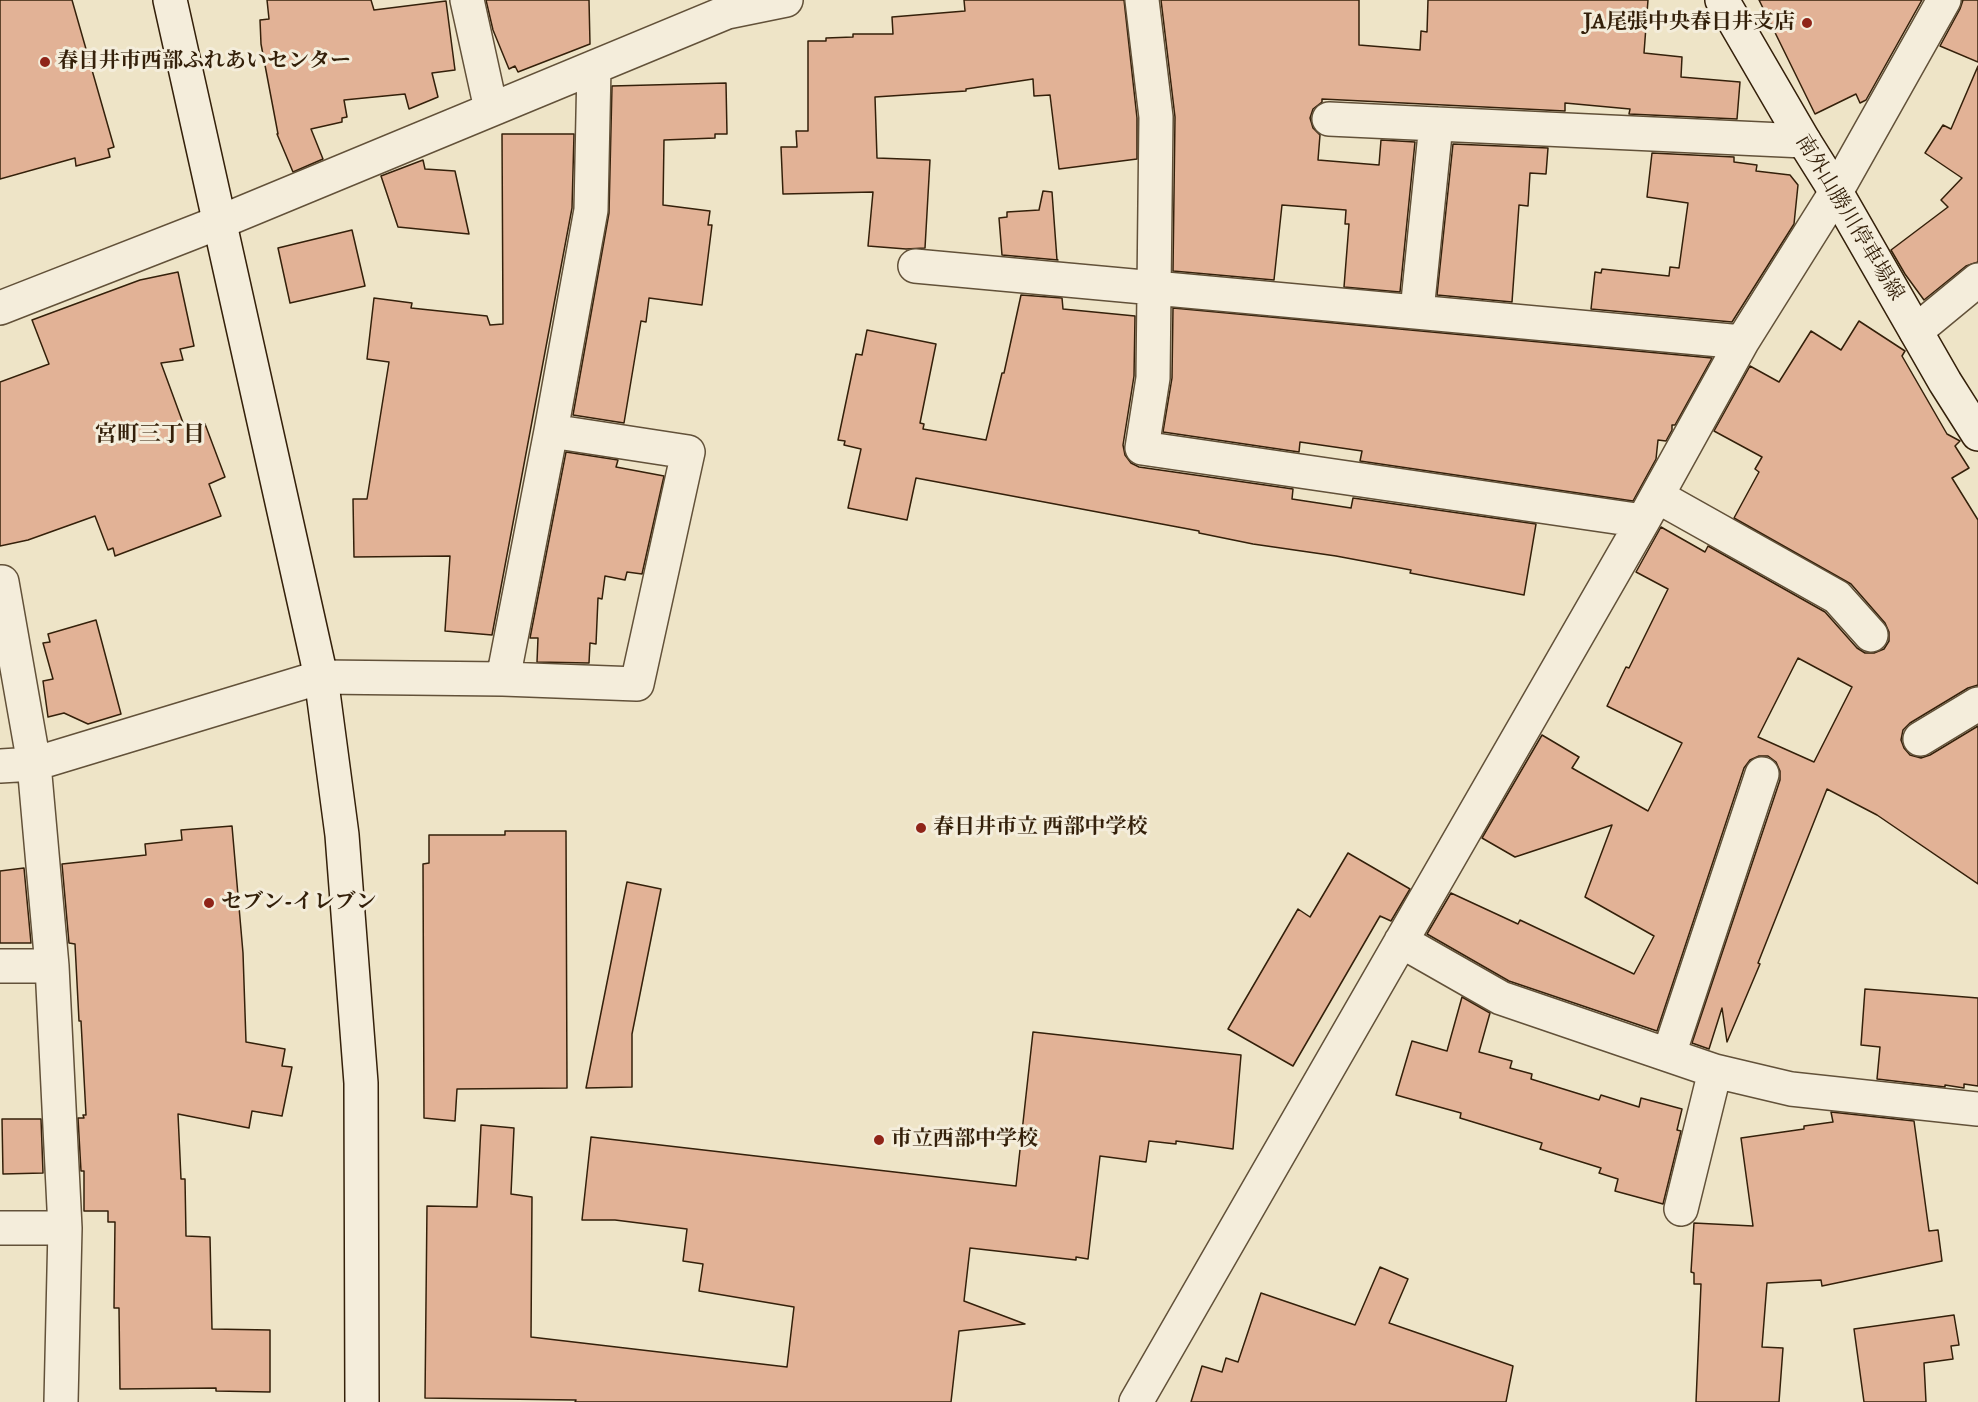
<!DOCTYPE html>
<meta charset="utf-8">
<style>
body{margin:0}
canvas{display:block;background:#eee4c7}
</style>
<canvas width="1978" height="1402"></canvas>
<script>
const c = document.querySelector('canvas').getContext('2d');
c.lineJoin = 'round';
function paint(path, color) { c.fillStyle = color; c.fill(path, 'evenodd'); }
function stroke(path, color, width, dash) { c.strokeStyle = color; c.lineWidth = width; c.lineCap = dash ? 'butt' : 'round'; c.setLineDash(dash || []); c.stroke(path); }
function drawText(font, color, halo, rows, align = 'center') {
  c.font = font + ' "IM FELL Great Primer","Noto Serif JP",serif'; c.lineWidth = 6; c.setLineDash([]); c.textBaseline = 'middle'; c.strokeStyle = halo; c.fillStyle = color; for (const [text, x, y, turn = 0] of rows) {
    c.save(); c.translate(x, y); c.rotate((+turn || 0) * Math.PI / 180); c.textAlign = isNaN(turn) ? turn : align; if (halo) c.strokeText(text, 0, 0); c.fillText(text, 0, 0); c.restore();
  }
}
const building = new Path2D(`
 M 0,0 L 72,0 L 114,147 L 108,149 L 110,157 L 76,166 L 75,158 L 0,179 Z
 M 267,0 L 371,0 L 374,10 L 446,1 L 455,70 L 432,73 L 438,97 L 409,109 L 405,94 L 344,100 L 347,117 L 342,118 L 342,122 L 311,129 L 323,159 L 293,172 L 277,134 L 278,134 L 261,44 L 260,20 L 269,19 Z
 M 486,0 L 589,0 L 590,44 L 518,72 L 515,66 L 509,69 L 493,30 Z
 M 964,0 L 1124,0 L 1137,118 L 1137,159 L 1059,169 L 1050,95 L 1034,96 L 1033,79 L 966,89 L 966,91 L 875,97 L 877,158 L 930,160 L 925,248 L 906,249 L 868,246 L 873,192 L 783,194 L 781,147 L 797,147 L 796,131 L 808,131 L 808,41 L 826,41 L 826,38 L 853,37 L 853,34 L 893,34 L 892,17 L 965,11 Z
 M 1161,0 L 1359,0 L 1359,45 L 1420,50 L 1421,31 L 1427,32 L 1428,0 L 1648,0 L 1644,53 L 1682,57 L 1681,77 L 1740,82 L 1737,119 L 1629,114 L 1630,109 L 1565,103 L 1565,111 L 1322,99 L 1322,102 L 1313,109 L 1310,118 L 1313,128 L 1320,135 L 1318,160 L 1379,165 L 1381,140 L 1415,142 L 1400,292 L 1344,287 L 1349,224 L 1345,224 L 1346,210 L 1282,205 L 1274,280 L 1173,271 L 1175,117 Z
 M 1759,0 L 1922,0 L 1866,100 L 1860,103 L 1856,94 L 1815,114 Z
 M 1963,0 L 1978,0 L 1978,62 L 1940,46 L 1960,9 Z
 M 1978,66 L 1978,262 L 1966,266 L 1924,300 L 1905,274 L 1891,250 L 1948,207 L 1941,200 L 1962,178 L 1925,153 L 1943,125 L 1951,129 Z
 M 726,83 L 727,134 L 715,134 L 715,138 L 664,140 L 663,205 L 710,211 L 708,225 L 712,225 L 702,305 L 649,298 L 646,322 L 641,321 L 624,423 L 573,415 L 609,213 L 612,86 Z
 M 502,134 L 574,134 L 572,208 L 492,635 L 445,631 L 450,556 L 354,557 L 353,499 L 367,499 L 389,362 L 367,359 L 374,298 L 412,303 L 411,308 L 487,316 L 490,325 L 503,324 Z
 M 1453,144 L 1548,148 L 1546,174 L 1530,173 L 1528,206 L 1519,205 L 1512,302 L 1437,295 Z
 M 1652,153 L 1734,157 L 1734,162 L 1757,165 L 1756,171 L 1790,175 L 1798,185 L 1794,224 L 1732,322 L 1591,309 L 1595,272 L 1601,273 L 1602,269 L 1669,276 L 1670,267 L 1679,268 L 1688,203 L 1647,197 Z
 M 423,160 L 425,169 L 455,171 L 469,234 L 398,227 L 381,176 Z
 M 1043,191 L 1052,192 L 1057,260 L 1058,260 L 1002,255 L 999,218 L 1007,217 L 1007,212 L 1039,210 Z
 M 352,230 L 365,286 L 290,303 L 278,248 Z
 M 178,272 L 194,346 L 180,349 L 183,360 L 161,363 L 186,431 L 205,424 L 225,477 L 209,484 L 221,516 L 115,556 L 113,548 L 108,550 L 95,516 L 28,540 L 0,546 L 0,382 L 49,364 L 32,320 L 140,280 Z
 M 1021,295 L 1062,298 L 1063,309 L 1135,316 L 1134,376 L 1123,445 L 1125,455 L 1131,463 L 1139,467 L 1293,489 L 1292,499 L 1351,508 L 1353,498 L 1536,524 L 1524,595 L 1410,573 L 1411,570 L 1336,556 L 1253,544 L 1199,533 L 1199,531 L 916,478 L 907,520 L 848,508 L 861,449 L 844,445 L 845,441 L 838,440 L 856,354 L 862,355 L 867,330 L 936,344 L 920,423 L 924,424 L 923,429 L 986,440 L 1002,373 L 1004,373 Z
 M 1173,308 L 1712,358 L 1675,425 L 1672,425 L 1672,430 L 1666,441 L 1658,440 L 1656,459 L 1633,501 L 1360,461 L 1362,451 L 1300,442 L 1299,452 L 1163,432 L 1172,378 Z
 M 1859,321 L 1905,351 L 1902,356 L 1947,434 L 1960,441 L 1955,446 L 1969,468 L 1952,478 L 1978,520 L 1978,685 L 1968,688 L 1910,723 L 1903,730 L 1901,740 L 1904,748 L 1910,755 L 1921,758 L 1930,755 L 1978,726 L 1978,884 L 1877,815 L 1827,789 L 1758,963 L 1760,964 L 1727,1042 L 1722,1008 L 1709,1049 L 1692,1043 L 1780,780 L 1780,771 L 1776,762 L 1768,756 L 1759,756 L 1750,760 L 1744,768 L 1657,1031 L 1509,981 L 1427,934 L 1451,893 L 1518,924 L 1520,920 L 1634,974 L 1654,936 L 1585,897 L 1612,825 L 1515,857 L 1482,838 L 1542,735 L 1579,757 L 1572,768 L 1648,811 L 1682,743 L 1607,706 L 1626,667 L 1629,668 L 1668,589 L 1636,572 L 1661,527 L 1705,552 L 1708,546 L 1825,612 L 1857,648 L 1865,653 L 1874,653 L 1884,649 L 1889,641 L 1889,632 L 1885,623 L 1851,584 L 1734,518 L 1759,472 L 1755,469 L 1762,457 L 1714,431 L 1750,366 L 1779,382 L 1811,331 L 1841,350 ZM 1798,658 L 1852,687 L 1814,762 L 1758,737 Z
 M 566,452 L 618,460 L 616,467 L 664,476 L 642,574 L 627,572 L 625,580 L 605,576 L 602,599 L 598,598 L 596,644 L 590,643 L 589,663 L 537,662 L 538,638 L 530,638 Z
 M 96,620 L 121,714 L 88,724 L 64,713 L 48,717 L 43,681 L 53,679 L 43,643 L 50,642 L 48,634 Z
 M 232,826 L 243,953 L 246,1042 L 285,1049 L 282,1066 L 292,1067 L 282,1116 L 252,1111 L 249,1128 L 178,1114 L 181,1179 L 185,1179 L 186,1236 L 210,1237 L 212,1329 L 270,1330 L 270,1392 L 216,1391 L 216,1388 L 120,1389 L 119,1308 L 114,1308 L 115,1222 L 108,1222 L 108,1211 L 84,1211 L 84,1171 L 81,1171 L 78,1118 L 84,1118 L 83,1115 L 86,1115 L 81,1021 L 79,1021 L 75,944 L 69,943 L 62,864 L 146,855 L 145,844 L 182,840 L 181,830 Z
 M 505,831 L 566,831 L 567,1088 L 457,1089 L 455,1121 L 424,1118 L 423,864 L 429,863 L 429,835 L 505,835 Z
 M 1348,853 L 1410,889 L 1391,921 L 1380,916 L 1293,1066 L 1228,1029 L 1298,909 L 1310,917 Z
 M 24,868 L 31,943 L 0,943 L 0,871 Z
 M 627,882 L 661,889 L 632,1034 L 632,1087 L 586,1088 Z
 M 1865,989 L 1978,998 L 1978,1086 L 1964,1084 L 1964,1088 L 1945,1085 L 1945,1087 L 1877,1079 L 1880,1047 L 1861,1045 Z
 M 1462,997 L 1490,1013 L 1479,1052 L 1512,1061 L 1510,1068 L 1532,1074 L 1531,1079 L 1599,1100 L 1601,1095 L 1639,1107 L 1641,1098 L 1682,1109 L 1677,1130 L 1681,1131 L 1663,1204 L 1615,1191 L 1618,1179 L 1599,1173 L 1601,1168 L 1540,1149 L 1542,1143 L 1460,1118 L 1461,1113 L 1396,1095 L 1412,1041 L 1447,1051 Z
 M 1033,1032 L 1241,1055 L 1233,1149 L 1176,1141 L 1176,1144 L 1149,1141 L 1146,1162 L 1100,1156 L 1088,1259 L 1076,1257 L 1076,1260 L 970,1248 L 964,1301 L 1025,1324 L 959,1331 L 951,1402 L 575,1402 L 576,1400 L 425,1398 L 427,1206 L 477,1207 L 481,1125 L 514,1128 L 511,1194 L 532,1197 L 531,1337 L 787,1367 L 794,1307 L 699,1291 L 703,1264 L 683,1261 L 687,1229 L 615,1220 L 582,1220 L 591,1137 L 1016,1186 Z
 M 1831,1112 L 1914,1121 L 1929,1231 L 1938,1230 L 1942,1261 L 1822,1286 L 1821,1280 L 1767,1283 L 1762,1347 L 1783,1348 L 1779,1402 L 1696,1402 L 1701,1284 L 1694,1284 L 1694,1273 L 1691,1272 L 1694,1223 L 1753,1226 L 1741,1138 L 1804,1129 L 1804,1126 L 1833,1122 Z
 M 2,1119 L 41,1119 L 43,1173 L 3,1174 Z
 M 1380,1267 L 1408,1279 L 1389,1323 L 1513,1366 L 1506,1402 L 1191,1402 L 1202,1366 L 1222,1372 L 1226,1358 L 1238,1362 L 1261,1293 L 1355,1325 Z
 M 1954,1315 L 1959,1345 L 1951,1346 L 1953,1359 L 1924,1363 L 1926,1402 L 1864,1402 L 1854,1329 Z`);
paint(building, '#e2b296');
stroke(building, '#34200a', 1.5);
const street = new Path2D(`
 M 467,0 L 491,109
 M 1142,0 L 1156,117 L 1153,378 L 1142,448 L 1643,521
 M 1329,119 L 1804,141
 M 915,266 L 1742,342
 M 0,308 L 220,222 L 727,12 L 786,0
 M 1417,311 L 1436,124
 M 1916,331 L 1978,280
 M 1657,496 L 1837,597 L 1871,635
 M 0,582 L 2,582 L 34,764 L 52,966 L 65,1228 L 61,1402
 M 503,679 L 551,431 L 591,210 L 594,67
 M 1920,739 L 1978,704
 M 0,766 L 34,764 L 321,677 L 503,679 L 637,684 L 688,452 L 551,431
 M 1401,941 L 1501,998 L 1715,1071 L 1791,1089 L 1978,1109
 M 0,966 L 52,966
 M 1669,1054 L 1762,774
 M 1681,1209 L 1715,1071
 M 0,1228 L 65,1228
 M 1136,1402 L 1643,521 L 1742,342 L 1836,192 L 1944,0`);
const secondary = new Path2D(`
 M 170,0 L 321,677 L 342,835 L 361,1083 L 362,1402
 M 1722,0 L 1804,141 L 1836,192 L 1945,382 L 1978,434`);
stroke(street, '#625139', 36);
stroke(secondary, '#34200a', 36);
stroke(street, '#f4eddb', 33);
stroke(secondary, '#f4eddb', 33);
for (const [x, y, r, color] of [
 [1807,23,6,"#8f2418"],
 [45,62,6,"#8f2418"],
 [921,828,6,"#8f2418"],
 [209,903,6,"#8f2418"],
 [879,1140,6,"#8f2418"]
]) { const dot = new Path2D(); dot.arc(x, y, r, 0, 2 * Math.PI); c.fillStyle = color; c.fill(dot); stroke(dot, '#f4eddb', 2); }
drawText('bold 21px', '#34200a', '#f4eddb', [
 ["JA尾張中央春日井支店",1795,23,"right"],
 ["春日井市西部ふれあいセンター",57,62],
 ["春日井市立 西部中学校",933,828],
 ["セブン-イレブン",221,903],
 ["市立西部中学校",891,1140]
], 'left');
drawText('21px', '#34200a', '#f4eddb', [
 ["南外山勝川停車場線",1849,218,59]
]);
drawText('bold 22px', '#34200a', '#f4eddb', [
 ["宮町三丁目",150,436]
]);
</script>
